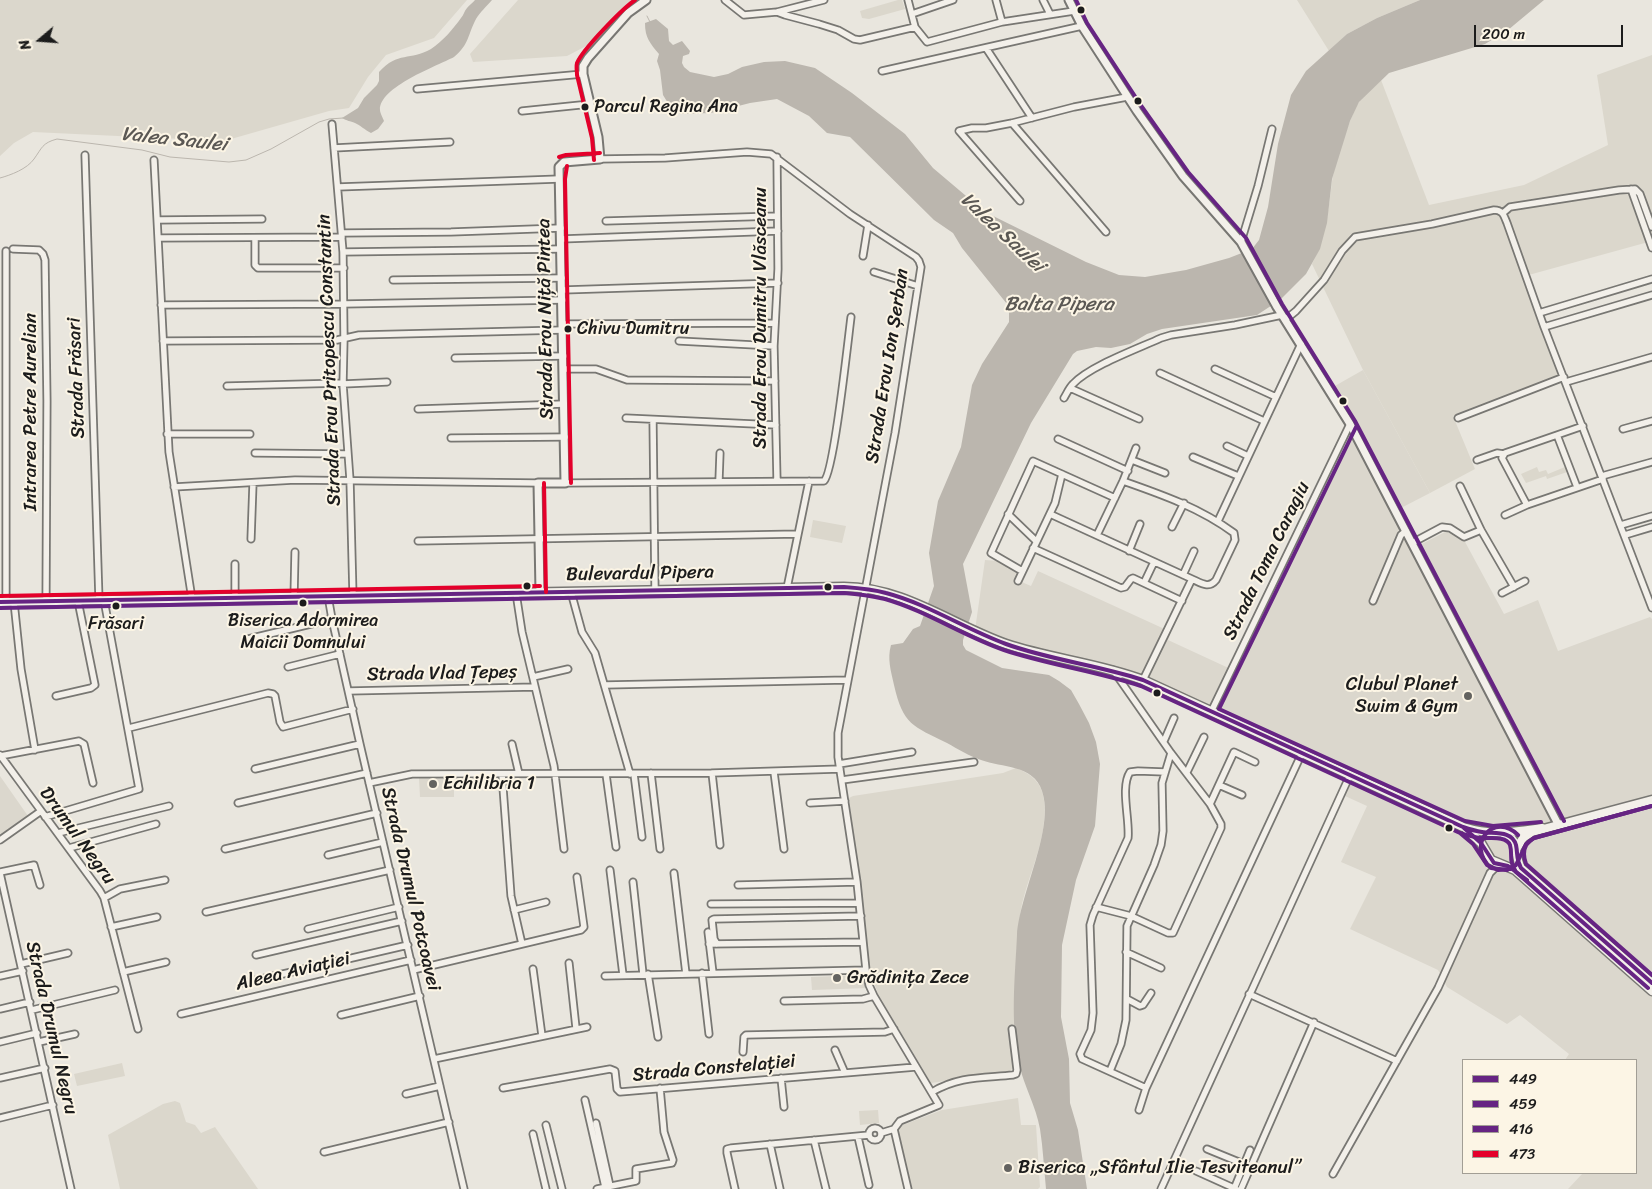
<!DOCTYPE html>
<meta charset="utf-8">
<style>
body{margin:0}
#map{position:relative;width:1652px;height:1189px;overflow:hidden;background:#e9e6de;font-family:Sriracha,sans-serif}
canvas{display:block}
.legend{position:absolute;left:1462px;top:1059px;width:175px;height:115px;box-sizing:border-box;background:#fcf5e5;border:1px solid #a29e95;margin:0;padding:6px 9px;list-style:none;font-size:15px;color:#1c1c1c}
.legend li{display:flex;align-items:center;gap:10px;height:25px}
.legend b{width:25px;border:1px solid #a29e95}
.north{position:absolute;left:15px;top:15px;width:50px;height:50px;-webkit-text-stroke:4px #fcf5e5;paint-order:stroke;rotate:252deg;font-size:14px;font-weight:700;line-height:20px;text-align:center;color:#1c1c1c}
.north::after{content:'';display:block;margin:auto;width:18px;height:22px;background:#1c1c1c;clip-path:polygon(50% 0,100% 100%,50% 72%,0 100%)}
.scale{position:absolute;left:1474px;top:25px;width:149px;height:22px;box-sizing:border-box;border:2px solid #1c1c1c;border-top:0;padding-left:6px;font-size:15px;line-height:18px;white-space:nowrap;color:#1c1c1c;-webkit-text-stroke:4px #fcf5e5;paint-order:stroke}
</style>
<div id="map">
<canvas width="1652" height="1189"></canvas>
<ul class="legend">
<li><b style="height:6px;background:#662483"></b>449</li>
<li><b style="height:6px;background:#662483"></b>459</li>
<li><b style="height:6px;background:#662483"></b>416</li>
<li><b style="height:6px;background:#e4002b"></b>473</li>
</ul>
<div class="north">N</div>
<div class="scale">200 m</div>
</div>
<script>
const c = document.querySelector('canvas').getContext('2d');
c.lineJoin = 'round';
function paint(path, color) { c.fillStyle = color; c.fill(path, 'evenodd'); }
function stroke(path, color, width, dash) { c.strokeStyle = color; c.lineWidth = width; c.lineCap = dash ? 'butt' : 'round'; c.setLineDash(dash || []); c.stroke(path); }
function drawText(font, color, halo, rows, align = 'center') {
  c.font = font + ' Sriracha,sans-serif'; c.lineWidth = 4; c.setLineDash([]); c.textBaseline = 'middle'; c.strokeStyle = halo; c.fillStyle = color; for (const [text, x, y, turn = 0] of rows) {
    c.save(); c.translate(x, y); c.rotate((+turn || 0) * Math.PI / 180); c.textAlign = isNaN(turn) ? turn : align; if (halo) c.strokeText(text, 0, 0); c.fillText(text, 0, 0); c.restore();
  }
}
paint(new Path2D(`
 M 1363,370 L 1430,493 L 1399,509 L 1418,546 L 1447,531 L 1464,540 L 1504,614 L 1538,600 L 1558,651 L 1650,617 L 1652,619 L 1652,1189 L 1568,1189 L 1583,1173 L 1636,1173 L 1636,1060 L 1565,1060 L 1569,1054 L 1520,1015 L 1507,1024 L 1447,987 L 1438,970 L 1350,929 L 1376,877 L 1341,862 L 1367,806 L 1345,796 L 1350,785 L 1130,681 L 1031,657 L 974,637 L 985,560 L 1012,562 L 1020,572 L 1017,579 L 1024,583 L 1031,586 L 1038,571 L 1171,632 L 1168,640 L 1235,671 L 1350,434 L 1326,391 Z
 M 0,776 L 28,816 L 0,836 Z
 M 419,778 L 454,778 L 454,797 L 420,797 Z
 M 865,975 L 868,988 L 812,990 L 811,977 Z`), '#dbd7cd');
paint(new Path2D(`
 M 0,0 L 467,0 L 434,38 L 386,55 L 368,77 L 349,108 L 329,111 L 224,141 L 33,132 L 14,143 L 0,156 Z
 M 518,0 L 637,0 L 594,51 L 588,45 L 567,56 L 473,62 L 470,54 Z
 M 898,0 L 902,0 L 905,9 L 869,19 L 862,18 L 860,11 Z
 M 1297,0 L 1420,0 L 1377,18 L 1347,34 L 1329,51 Z
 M 1652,55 L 1652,241 L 1525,276 L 1559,376 L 1453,416 L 1475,469 L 1430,493 L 1363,370 L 1312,264 C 1326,238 1328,211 1332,182 C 1334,165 1350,116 1359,102 C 1365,94 1374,87 1381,80 L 1429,205 L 1524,185 L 1608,145 L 1597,75 Z
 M 1537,467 L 1539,472 L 1546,470 L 1548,474 L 1565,467 L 1567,472 L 1547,479 L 1546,476 L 1526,483 L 1521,474 Z
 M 813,520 L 846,526 L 842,543 L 810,537 Z
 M 1016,768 C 1032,774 1042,783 1044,800 C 1048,837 1030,870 1022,904 C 1018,924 1017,945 1016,965 C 1015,996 1014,1026 1018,1057 L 1012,1059 L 1014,1067 L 1009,1072 L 931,1083 L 878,994 L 870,971 L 849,798 L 853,796 L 1003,773 Z
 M1490 849a11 11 0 1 1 22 0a11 11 0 1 1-22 0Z
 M 122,1063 L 125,1076 L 77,1086 L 74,1074 Z
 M 1018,1098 L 1021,1125 L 1036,1125 L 1040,1187 L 1038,1189 L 910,1189 L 895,1128 L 942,1110 Z
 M 175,1101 L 180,1103 L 186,1122 L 195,1125 L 201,1133 L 215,1127 L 258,1189 L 120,1189 L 108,1135 L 163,1104 Z
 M 878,1110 L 879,1123 L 860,1125 L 859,1111 Z`), '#dbd7cc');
paint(new Path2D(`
 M 475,0 L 492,0 C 487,6 480,12 476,19 C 468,34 469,45 454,57 C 437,66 379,87 380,110 C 380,113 383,118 384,121 L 378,129 L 371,133 C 365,130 360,125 355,123 C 350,121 347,121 342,118 L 358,108 L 364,98 L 377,85 L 379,81 L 379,72 C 398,51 410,61 431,49 C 443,41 453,29 461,18 C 464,15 464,11 467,8 C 469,5 473,3 475,0 Z
 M 1420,0 L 1544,0 L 1508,30 L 1485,44 L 1389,73 L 1359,102 L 1350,121 L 1332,179 L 1327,223 L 1320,249 L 1306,274 L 1280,300 L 1257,315 L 1162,329 L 1147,334 L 1130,344 L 1111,348 L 1096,347 L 1077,351 L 1073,354 L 1031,423 L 963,564 L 972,612 L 963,640 L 963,645 L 966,650 L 1002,668 L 1049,675 L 1059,681 L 1071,690 L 1079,704 L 1089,723 L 1096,742 L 1100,764 L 1095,826 L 1076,880 L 1062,945 L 1061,1017 L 1069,1059 L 1070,1103 L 1078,1130 L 1087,1189 L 1046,1189 C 1044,1169 1043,1148 1040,1129 C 1036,1106 1024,1086 1019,1064 C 1010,1022 1015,977 1017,935 C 1020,892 1055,829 1042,791 C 1033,764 1002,768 981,760 C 969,756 958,749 947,743 C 913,726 903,725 894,685 C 891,671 887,659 891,645 L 903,643 L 913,629 L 920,626 L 934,586 L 929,553 L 938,501 L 961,447 L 972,385 L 982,364 L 1009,322 L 1009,313 L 1007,304 L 962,248 L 953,233 L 934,220 L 850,137 L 827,133 L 809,116 L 777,99 L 750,103 L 711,113 L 680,114 L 671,108 L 663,95 L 660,70 L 657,61 L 659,54 C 650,43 645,38 645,23 L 656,19 L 668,29 L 669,41 L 673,45 L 682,41 L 690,51 L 689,54 L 683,56 L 682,63 L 684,67 L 690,72 L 714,77 L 728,74 L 742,67 L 764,62 L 785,61 L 815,68 L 852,93 L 905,134 L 933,168 L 985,212 L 1086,262 L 1119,275 L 1145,277 L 1186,270 L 1229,258 L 1252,249 L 1259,240 L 1268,207 L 1278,144 L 1291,95 L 1306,71 L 1347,34 L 1377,18 Z`), '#bbb6ae');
stroke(new Path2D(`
 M 647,16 L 650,22
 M 0,178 C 11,175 27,169 34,159 C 42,148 42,143 57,139 L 142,150 L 170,157 L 229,162 L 246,160 L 271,149 L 319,122 L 329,119 L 343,118`), '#bbb6ae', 1);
const minor = new Path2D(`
 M 725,0 L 744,15 L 777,12 L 824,0
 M 908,0 L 915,27 L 927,42 L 1002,22 L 1074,11
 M 996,0 L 1002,22
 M 1043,0 L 1050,14
 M 777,12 L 785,15 L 819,24 L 838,30 L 854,39 L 860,40 L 915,27
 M 912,14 L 953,0
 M 986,48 L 1032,118
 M 882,71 L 1082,26
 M 417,89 L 583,74
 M 522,111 L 590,104
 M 1012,123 L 1106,232
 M 332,124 L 343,252 L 344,339 L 343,384 L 350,480 L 353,596
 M 334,148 L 450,142
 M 85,155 L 99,600
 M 600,159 L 665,158 L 747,152 L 771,154 L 850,214 L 916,257 L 919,261 L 921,267 L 895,433 L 838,733 L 838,757 L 857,882 L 866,970 L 869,985 L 874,996 L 939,1105 L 900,1121 L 894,1129 L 908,1189
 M 154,160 L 169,452 L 192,599
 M 338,187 L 559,179
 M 1631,189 L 1652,248
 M 1020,201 L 959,131 L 972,128 L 986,128 L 1012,123 L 1074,107 L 1127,97
 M 1503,213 L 1510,207 L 1619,190 L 1635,189 L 1640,194 L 1652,227
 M 158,220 L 262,219
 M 606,221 L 777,216
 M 342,233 L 451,232 L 561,228
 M 158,238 L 342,237
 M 255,238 L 255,265 L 258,268 L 344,268
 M 561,239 L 778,231
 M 1241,242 L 1258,186 L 1272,129
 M 13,249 L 39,250 L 43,254 L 45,260 L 47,401 L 46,601
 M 6,251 L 6,602
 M 343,252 L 561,249
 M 863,256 L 868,225
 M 874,272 L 918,286
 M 393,280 L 562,278
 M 563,290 L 778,283
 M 161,305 L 344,304 L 563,300
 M 1539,313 L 1652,279
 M 1285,320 L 1296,311 L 1324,280 L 1342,251 L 1355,237 L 1432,224 L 1494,210 C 1503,210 1504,216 1507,223 L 1544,327 L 1652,608
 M 563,324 L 774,323
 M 1544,327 L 1652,295
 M 163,341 L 337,340 L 359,335 L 563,330
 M 679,341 L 774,346
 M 455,358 L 564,356
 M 564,369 L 596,369 L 627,380 L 775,381
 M 1215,369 L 1276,397
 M 1160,373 L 1264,421
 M 1566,382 L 1652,357
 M 343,384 L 387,382
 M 227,386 L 343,383
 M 1070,388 L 1139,419
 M 1064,398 C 1067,393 1069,388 1073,384 C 1090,366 1137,349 1161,338 L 1171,335 L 1235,325 L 1282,315
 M 418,409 L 564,404
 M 626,418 L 776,425
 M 1458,418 L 1564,377
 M 653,420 L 655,591
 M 1583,426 L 1505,453 L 1502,458 L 1527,505 L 1603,479
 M 1623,429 L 1652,421
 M 167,434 L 250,434
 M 1557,435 L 1577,487
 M 451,438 L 565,437
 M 1058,439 L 1128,471
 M 1227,446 L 1248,456
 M 255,453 L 348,454
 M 1193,457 L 1238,476
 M 1132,460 L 1165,473
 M 1477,460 L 1497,453 L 1504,454
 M 1602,476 L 1652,462
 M 719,480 L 720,453
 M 777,480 L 774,346 L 778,269 L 777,157
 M 565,483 L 824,481 C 834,472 848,340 851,317
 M 1460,486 L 1481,530 L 1514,587
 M 174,487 L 295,480 L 538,483
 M 1008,514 L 1036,541
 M 1050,514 L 1192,579 C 1201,583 1209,589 1216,580 L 1235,540 L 1234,533 C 1200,508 1163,495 1123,481
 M 1505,515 L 1527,505
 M 1218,521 L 1301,344
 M 1621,525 L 1652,516
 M 1172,527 L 1184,503
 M 1097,535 L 1123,481 L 1136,448
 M 1625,535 L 1652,527
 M 251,539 L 253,483
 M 418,541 L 798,534
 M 1412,543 L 1442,527 L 1450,528 L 1464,537 L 1481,530
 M 1033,548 L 1121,588 L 1125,587 L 1131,579 L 1133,578 L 1182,601
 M 1129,551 L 1140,524
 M 1022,571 L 991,553 L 1033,461 L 1115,498
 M 1183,575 L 1194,551
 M 1018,581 L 1055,503 L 1062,474
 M 1144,583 L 1154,562
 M 787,588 L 809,481
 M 571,592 L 582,632 L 595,653 L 630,774
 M 516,593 L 522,632 L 554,766 L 564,849
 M 1502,593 L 1525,581
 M 328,596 L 332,619 L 360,744 L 464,1189
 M 294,597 L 295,552
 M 235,598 L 235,564
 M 1373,601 L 1401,535 L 1406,531
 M 14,602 L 21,669 L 35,750
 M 248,639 L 332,619
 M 288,667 L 340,654
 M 533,677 L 568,669
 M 1143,680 L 1192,579
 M 605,685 L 847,680
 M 349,691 L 535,687
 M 56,696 L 91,688 L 95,685 L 78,601
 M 1211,712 L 1350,424
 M 129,728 L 268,693 L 273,694 L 275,696 L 280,722 L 283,727 L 353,709
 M 1164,741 L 1174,718
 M 512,744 L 519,774
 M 0,755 L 100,891 L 104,898 L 138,1029
 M 0,756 L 79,741 L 84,744 L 93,783
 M 839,764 L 912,752
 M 255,769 L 360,744
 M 774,772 L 784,849
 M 1187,772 L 1204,737
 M 651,773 L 660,849
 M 712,773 L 720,845
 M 502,774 L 511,896 L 522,944
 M 606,774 L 616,847
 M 634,774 L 642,837
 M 842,780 L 974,762
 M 369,783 L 412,774 L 712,773 L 840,769
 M 1219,785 L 1242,795
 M 238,803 L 367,773
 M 810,803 L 845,801
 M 1210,804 L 1234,752 L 1255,762
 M 45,817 L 139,789 L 104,600
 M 58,833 L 169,806
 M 0,840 L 41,811
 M 69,848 L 156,824
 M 225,849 L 377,813
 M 328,855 L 383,842
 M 610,870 L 623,975
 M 0,872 L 34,865 L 40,885
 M 0,873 L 71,1189
 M 674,873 L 686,974
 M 633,882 L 643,974
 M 738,885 L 857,882
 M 104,898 L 120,889 L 165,880
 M 711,904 L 859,903
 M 1096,907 L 1131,916 L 1168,933 L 1173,933 L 1221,828 L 1221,824 L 1210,804 L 1171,753 L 1113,670
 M 514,910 L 546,902
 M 206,912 L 390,870
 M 111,927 L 157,917
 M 308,929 L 399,907
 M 708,932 L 713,973
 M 709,944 L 863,942
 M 717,944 L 714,939 L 712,920 L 714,919 L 861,916
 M 1126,952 L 1161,968
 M 256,955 L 402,921
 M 569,963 L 576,1028
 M 21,964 L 68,953
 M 533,969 L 542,1036
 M 413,970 L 581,930 L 584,927 L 577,877
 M 123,972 L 166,962
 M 702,973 L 709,1034
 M 648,974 L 658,1037
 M 0,976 L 23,971
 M 605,976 L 866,970
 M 244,983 L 408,945
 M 1249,994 L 1397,1061
 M 1127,999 L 1140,1006 L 1143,1005 L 1151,993
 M 784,1001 L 863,999 L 874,996
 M 0,1009 L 30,1002
 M 32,1010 L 115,990
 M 181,1014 L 411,960
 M 341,1015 L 420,996
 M 0,1042 L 37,1033
 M 39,1042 L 75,1034
 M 835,1050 L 845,1073
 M 743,1052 L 744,1037 L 746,1035 L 885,1032 L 894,1029
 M 434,1059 L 587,1027
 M 1110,1071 L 1121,1044 L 1126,1020 L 1127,926 L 1154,865 L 1161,845 L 1163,831 L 1162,783 L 1171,753
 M 0,1078 L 45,1068
 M 781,1078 L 784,1107
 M 503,1088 L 610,1069 L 615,1071 L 617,1089 L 620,1092 L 916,1067
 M 1146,1088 L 1082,1059 L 1080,1054 L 1091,1030 L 1093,1013 L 1090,925 L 1093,915 L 1128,838 C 1130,820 1120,787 1130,772 L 1138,771 L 1165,772
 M 932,1092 C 959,1076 982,1078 1013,1075 L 1016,1074 L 1017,1070 L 1012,1029
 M 406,1094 L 440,1086
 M 585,1100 L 605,1187
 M 1139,1110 L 1146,1088 L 1302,753
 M 0,1118 L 53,1105
 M 596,1123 L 610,1186
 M 546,1125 L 562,1189
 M869 1134a6 6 0 1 1 12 0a6 6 0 1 1-12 0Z
 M 881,1133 L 894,1129
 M 533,1134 L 546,1189
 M 858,1137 L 869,1185
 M 814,1140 L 826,1189
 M 770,1144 L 780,1189
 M 1207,1149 L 1251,1167
 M 324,1152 L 449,1122
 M 1196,1171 L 1236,1189
 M 1333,1174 L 1438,988 L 1490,873 L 1499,864
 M 597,1189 L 636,1181 L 636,1169 L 672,1163 L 673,1160 L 664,1132 L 660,1088
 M 735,1189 L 727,1153 L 727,1149 L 731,1148 L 869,1135
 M 1161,1189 L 1350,775
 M 1234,1189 L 1250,1150
 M 1241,1189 L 1314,1022`);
const tertiary = new Path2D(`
 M 1069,0 L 1082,26 L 1137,111 L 1183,176 L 1241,242 L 1277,307 L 1350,424 L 1558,824
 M 540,592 L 538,483 L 565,483 L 559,167 L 564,162 L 600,159 L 598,137 L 583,74 L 583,66 L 588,58 L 628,13 L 646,0`);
const secondary = new Path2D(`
 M 0,602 L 844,587 C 903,587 952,625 1006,644 C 1051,659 1098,663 1143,680 L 1463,827 C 1492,836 1513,832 1542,828
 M 1467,830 L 1481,843 L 1491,860 L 1515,870 L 1652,991
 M 1504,834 C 1521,839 1513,855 1521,868 L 1652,983
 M 1517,848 L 1523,838 L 1532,832 L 1652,800`);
stroke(minor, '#787773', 9);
stroke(tertiary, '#787773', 11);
stroke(secondary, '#787773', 11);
stroke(minor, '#f3f0ea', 5.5);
stroke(tertiary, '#f3f0ea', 7);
stroke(secondary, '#f3f0ea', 8);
stroke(new Path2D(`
 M 0,602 L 844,587 C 858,588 872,589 886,593 C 928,604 965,629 1006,644 C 1050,660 1098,665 1143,680 L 1463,827 C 1469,829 1476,831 1482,832 C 1494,834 1512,830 1516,845 C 1518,855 1516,859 1521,868 L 1652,983
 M 1464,828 L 1481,843 L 1494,863 L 1508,866 L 1527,880`), '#662483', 4);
stroke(new Path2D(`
 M 0,608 L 844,593 C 858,594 872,596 885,599 C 927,611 963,636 1004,650 C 1049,665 1096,671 1141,686 L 1460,833 C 1467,835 1473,837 1480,838 C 1488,839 1506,835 1510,845 C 1513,856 1508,859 1516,872 L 1648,988
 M 1460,833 L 1473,844 L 1487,865 L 1498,870 L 1510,869 L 1516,865 L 1526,844 L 1534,838 L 1652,806`), '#662483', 4);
stroke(new Path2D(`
 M 1076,0 L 1087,23 L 1142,107 L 1188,172 L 1246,238 L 1282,304 L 1355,421 L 1564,821
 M 1356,427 L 1219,709 L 1465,821 L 1493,826 L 1541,822
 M 1652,806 L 1534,838 C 1523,844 1522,853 1526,864 L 1652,975
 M 1513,866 L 1507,870 L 1491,868 C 1465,845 1494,811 1518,835`), '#662483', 4);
stroke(new Path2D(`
 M 559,157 L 566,155 L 600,153
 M 594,160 L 592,138 L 577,75 C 577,71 576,67 577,63 C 583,49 622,9 635,0
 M 567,166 L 565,179 L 571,483
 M 544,483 L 546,592
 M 0,596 L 540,586`), '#e4002b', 4);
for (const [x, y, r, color] of [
 [1081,10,4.5,"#1c1c1c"],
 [1138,101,4.5,"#1c1c1c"],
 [585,107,4.5,"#1c1c1c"],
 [568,329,4.5,"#1c1c1c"],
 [1343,401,4.5,"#1c1c1c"],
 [527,586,4.5,"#1c1c1c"],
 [828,587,4.5,"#1c1c1c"],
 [303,603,4.5,"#1c1c1c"],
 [116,606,4.5,"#1c1c1c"],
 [1157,693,4.5,"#1c1c1c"],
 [1468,696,5,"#646360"],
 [433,784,5,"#646360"],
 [1449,828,4.5,"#1c1c1c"],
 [837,978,5,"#646360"],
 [1008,1168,5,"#646360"]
]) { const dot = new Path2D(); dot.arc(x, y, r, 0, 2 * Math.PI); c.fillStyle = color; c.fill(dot); stroke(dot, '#fcf5e5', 2); }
drawText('18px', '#1c1c1c', '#fcf5e5', [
 ["Parcul Regina Ana",594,107],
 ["Chivu Dumitru",577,329],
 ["Biserica Adormirea",303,621,"center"],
 ["Maicii Domnului",303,643,"center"],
 ["Frăsari",116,624,"center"]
], 'left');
drawText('19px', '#1c1c1c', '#fcf5e5', [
 ["Strada Erou Dumitru Vlăsceanu",761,318,-90],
 ["Strada Erou Niță Pintea",546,319,-91],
 ["Strada Erou Pritopescu Constantin",330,360,-92],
 ["Strada Erou Ion Șerban",888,366,-81],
 ["Strada Frăsari",77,378,-92],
 ["Intrarea Petre Aurelian",31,412,-90],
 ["Strada Toma Caragiu",1267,561,-64],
 ["Bulevardul Pipera",640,574,-1],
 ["Strada Vlad Țepeș",442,674,-1],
 ["Drumul Negru",77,836,54],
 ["Strada Drumul Potcoavei",410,889,77],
 ["Aleea Aviației",293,972,-13],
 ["Strada Drumul Negru",51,1028,77],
 ["Strada Constelației",714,1069,-5]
]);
drawText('19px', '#1c1c1c', '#fcf5e5', [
 ["Clubul Planet",1458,685,"right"],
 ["Swim & Gym",1458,707,"right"],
 ["Echilibria 1",443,784],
 ["Grădinița Zece",847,978],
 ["Biserica „Sfântul Ilie Tesviteanul”",1018,1168]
], 'left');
drawText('italic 20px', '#5b5854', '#fcf5e5', [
 ["Valea Saulei",174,140,6],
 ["Valea Saulei",1002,233,43],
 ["Balta Pipera",1059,305]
]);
</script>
